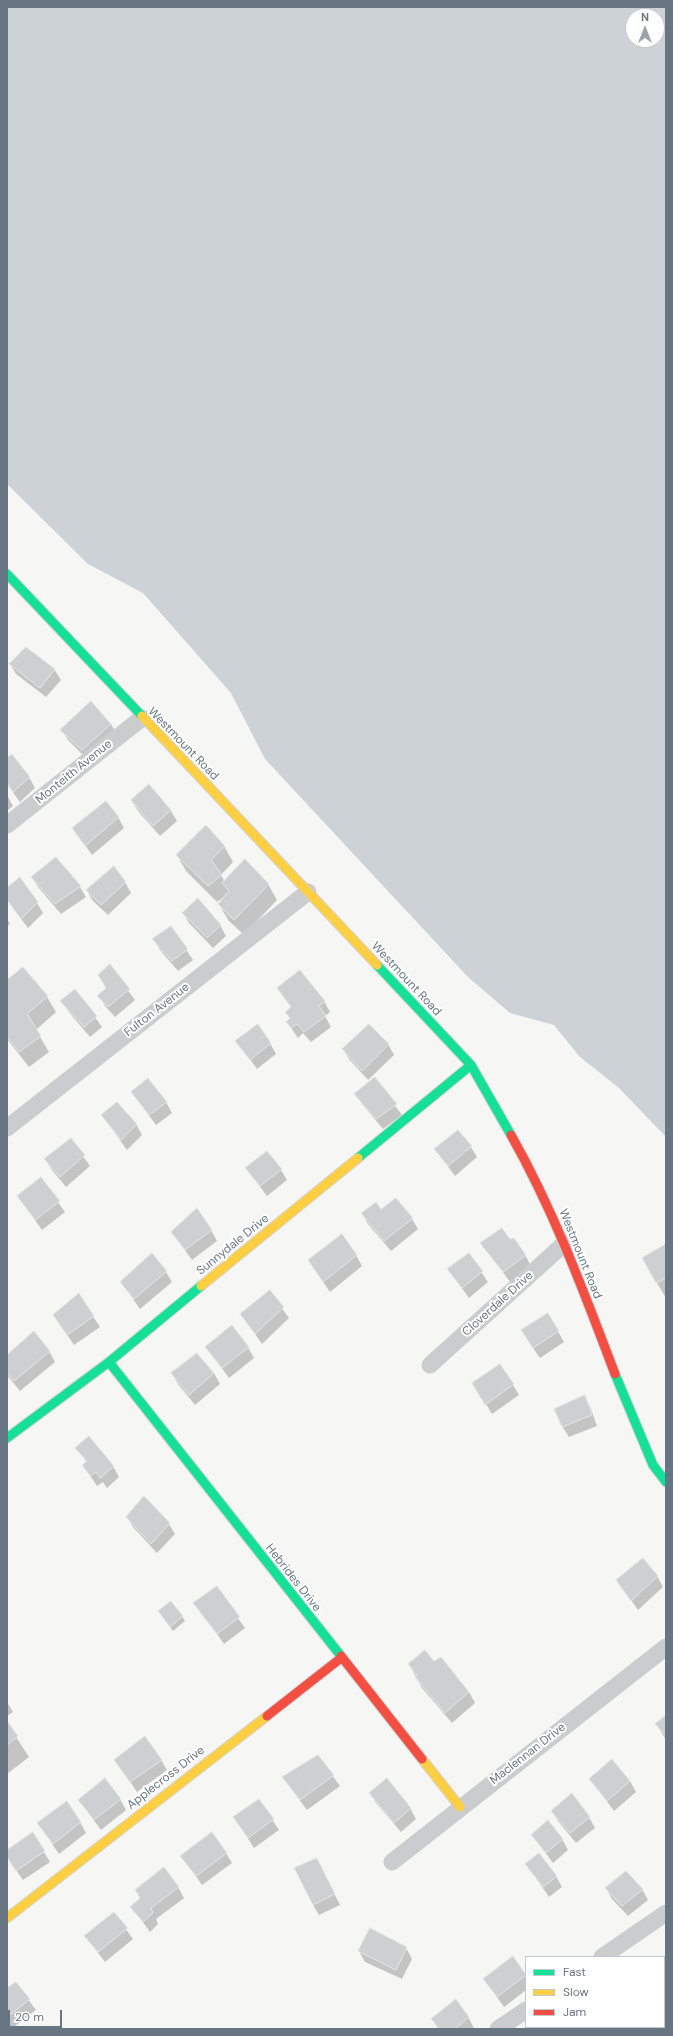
<!DOCTYPE html>
<style>
body{margin:0}
#map{position:relative;width:673px;height:2036px;overflow:hidden;background:#f6f6f5;font-family:"DM Sans",sans-serif}
canvas{display:block}
.frame{position:absolute;inset:0;border:8px solid #687684;pointer-events:none}
.legend{position:absolute;left:525px;top:1956px;width:140px;height:72px;box-sizing:border-box;background:#fff;border:1px solid #c3c8ce;margin:0;padding:5px 7px;list-style:none;font-size:12px;color:#687684}
.legend li{display:flex;align-items:center;gap:8px;height:20px}
.legend b{width:20px;border:1px solid #c3c8ce}
.north{position:absolute;left:625px;top:8px;width:40px;height:40px;box-sizing:border-box;background:#fff;border:1px solid #c3c8ce;border-radius:50%;rotate:0deg;font-size:11px;font-weight:700;line-height:16px;text-align:center;color:#687684}
.north::after{content:'';display:block;margin:auto;width:14px;height:18px;background:#9aa3ac;clip-path:polygon(50% 0,100% 100%,50% 72%,0 100%)}
.scale{position:absolute;left:8px;top:2010px;width:54px;height:18px;box-sizing:border-box;border:2px solid #687684;border-top:0;padding-left:5px;font-size:12px;line-height:14px;white-space:nowrap;color:#687684;-webkit-text-stroke:3px #fff;paint-order:stroke}
</style>
<div id="map">
<canvas width="673" height="2036"></canvas>
<div class="frame"></div>
<ul class="legend">
<li><b style="height:5px;background:#16e098"></b>Fast</li>
<li><b style="height:5px;background:#ffcf43"></b>Slow</li>
<li><b style="height:5px;background:#f24e42"></b>Jam</li>
</ul>
<div class="north">N</div>
<div class="scale">20 m</div>
</div>
<script>
const c = document.querySelector('canvas').getContext('2d');
c.lineJoin = 'round';
function paint(path, color) { c.fillStyle = color; c.fill(path, 'evenodd'); }
function stroke(path, color, width, dash) { c.strokeStyle = color; c.lineWidth = width; c.lineCap = dash ? 'butt' : 'round'; c.setLineDash(dash || []); c.stroke(path); }
function drawText(font, color, halo, rows, align = 'center') {
  c.font = font + ' "DM Sans",sans-serif'; c.lineWidth = 4; c.setLineDash([]); c.textBaseline = 'middle'; c.strokeStyle = halo; c.fillStyle = color; for (const [text, x, y, turn = 0] of rows) {
    c.save(); c.translate(x, y); c.rotate((+turn || 0) * Math.PI / 180); c.textAlign = isNaN(turn) ? turn : align; if (halo) c.strokeText(text, 0, 0); c.fillText(text, 0, 0); c.restore();
  }
}
paint(new Path2D(`
 M 7,7 L 666,7 L 666,1137 L 619,1088 L 580,1057 L 554,1025 L 510,1013 L 468,977 L 265,759 L 231,693 L 143,593 L 88,564 L 7,484 ZM 633,16 L 657,16 L 657,40 L 633,40 Z`), '#ccd2d6');
paint(new Path2D(`
 M 10,664 L 54,669 L 61,680 L 46,697 L 16,674 Z
 M 111,724 L 117,735 L 88,760 L 68,740 L 62,730 Z
 M 7,760 L 29,777 L 35,788 L 20,802 L 7,784 Z
 M 149,785 L 171,811 L 177,821 L 160,836 L 138,811 L 132,801 Z
 M 7,795 L 13,806 L 7,811 Z
 M 118,817 L 124,828 L 92,855 L 73,828 Z
 M 224,846 L 233,862 L 221,875 L 225,882 L 268,884 L 277,900 L 244,935 L 228,920 L 219,904 L 225,896 L 217,902 L 186,871 L 177,855 Z
 M 56,858 L 80,887 L 86,897 L 61,914 L 38,887 L 32,877 Z
 M 125,882 L 131,893 L 108,915 L 93,901 L 87,891 Z
 M 7,889 L 37,903 L 43,913 L 28,928 L 7,900 Z
 M 183,913 L 220,925 L 226,936 L 213,948 L 189,923 Z
 M 7,919 L 10,924 L 7,926 Z
 M 171,927 L 193,960 L 178,971 L 160,950 L 154,940 Z
 M 110,966 L 135,1000 L 115,1017 L 105,1006 L 99,996 L 107,989 Z
 M 7,982 L 47,997 L 56,1012 L 36,1030 L 49,1052 L 29,1067 L 7,1039 Z
 M 279,988 L 324,1001 L 330,1012 L 325,1016 L 331,1027 L 311,1042 L 303,1033 L 298,1038 L 287,1022 L 290,1019 L 286,1012 L 292,1008 Z
 M 75,990 L 102,1027 L 90,1037 L 68,1011 L 62,1001 Z
 M 237,1041 L 270,1043 L 276,1054 L 257,1069 Z
 M 388,1044 L 394,1055 L 368,1080 L 349,1059 L 343,1049 Z
 M 374,1078 L 402,1115 L 383,1129 L 362,1104 L 356,1094 Z
 M 132,1092 L 166,1102 L 172,1113 L 156,1125 Z
 M 102,1115 L 136,1124 L 142,1135 L 127,1150 Z
 M 458,1131 L 471,1147 L 477,1157 L 455,1176 L 435,1149 Z
 M 71,1140 L 90,1166 L 66,1187 L 52,1170 L 46,1160 Z
 M 246,1168 L 281,1170 L 287,1180 L 267,1196 Z
 M 41,1179 L 65,1212 L 42,1230 L 18,1196 Z
 M 381,1210 L 412,1219 L 418,1229 L 391,1251 L 368,1224 L 362,1213 Z
 M 211,1230 L 217,1241 L 192,1260 L 172,1232 Z
 M 510,1241 L 525,1255 L 531,1266 L 510,1282 L 482,1243 Z
 M 666,1245 L 666,1298 L 657,1283 Z
 M 469,1254 L 488,1282 L 469,1298 L 448,1269 Z
 M 356,1255 L 362,1266 L 330,1292 L 309,1261 Z
 M 166,1272 L 172,1282 L 140,1309 L 121,1282 Z
 M 269,1291 L 289,1318 L 262,1344 L 242,1315 Z
 M 79,1295 L 100,1327 L 74,1345 L 54,1315 Z
 M 548,1314 L 564,1342 L 540,1358 L 528,1341 Z
 M 206,1347 L 248,1347 L 254,1358 L 229,1378 Z
 M 49,1351 L 55,1362 L 20,1391 L 7,1375 L 7,1356 Z
 M 214,1373 L 220,1384 L 195,1405 L 178,1384 L 172,1374 Z
 M 474,1384 L 513,1385 L 519,1395 L 492,1414 Z
 M 584,1396 L 590,1406 L 597,1426 L 569,1437 L 562,1426 Z
 M 77,1448 L 113,1466 L 119,1477 L 107,1488 L 103,1482 L 97,1486 L 83,1465 L 87,1463 Z
 M 127,1517 L 169,1524 L 175,1534 L 157,1553 L 133,1527 Z
 M 657,1576 L 663,1587 L 638,1610 L 617,1580 Z
 M 216,1587 L 245,1628 L 224,1644 L 195,1603 Z
 M 159,1612 L 182,1616 L 185,1621 L 173,1631 Z
 M 434,1663 L 469,1692 L 475,1703 L 452,1723 L 422,1688 L 409,1664 Z
 M 7,1702 L 13,1712 L 7,1716 Z
 M 666,1716 L 666,1740 L 656,1724 Z
 M 7,1723 L 29,1757 L 7,1774 Z
 M 318,1756 L 340,1786 L 307,1810 L 283,1778 Z
 M 115,1760 L 161,1760 L 167,1770 L 137,1792 Z
 M 591,1780 L 630,1781 L 636,1792 L 614,1811 Z
 M 370,1793 L 410,1808 L 416,1819 L 401,1832 L 376,1803 Z
 M 120,1799 L 126,1810 L 101,1830 L 79,1800 Z
 M 259,1800 L 279,1830 L 254,1848 L 234,1817 Z
 M 552,1811 L 589,1817 L 595,1828 L 576,1843 L 558,1821 Z
 M 80,1822 L 86,1833 L 59,1854 L 38,1823 Z
 M 33,1834 L 50,1862 L 23,1880 L 7,1857 L 7,1851 Z
 M 532,1835 L 562,1839 L 568,1850 L 553,1863 Z
 M 226,1853 L 232,1863 L 202,1885 L 182,1856 Z
 M 526,1864 L 556,1876 L 562,1887 L 549,1897 Z
 M 322,1870 L 340,1905 L 319,1915 L 313,1905 Z
 M 178,1887 L 184,1898 L 156,1919 L 158,1924 L 150,1932 L 132,1907 Z
 M 606,1888 L 642,1889 L 648,1900 L 628,1916 L 612,1899 Z
 M 114,1913 L 133,1939 L 105,1962 L 85,1936 Z
 M 406,1948 L 412,1959 L 402,1979 L 365,1962 L 359,1951 Z
 M 512,1958 L 526,1976 L 526,1990 L 504,2007 L 484,1979 Z
 M 16,1983 L 36,2010 L 11,2029 L 7,2029 L 7,1989 Z
 M 468,2017 L 474,2028 L 473,2029 L 438,2029 L 432,2019 Z
 M 620,2027 L 639,2027 L 637,2029 L 622,2029 Z`), '#0003');
const building = new Path2D(`
 M 26,647 L 55,669 L 40,688 L 9,664 Z
 M 91,701 L 111,724 L 82,750 L 60,730 Z
 M 12,754 L 30,777 L 13,792 L 7,783 L 7,758 Z
 M 149,784 L 171,810 L 153,826 L 131,800 Z
 M 106,801 L 119,817 L 85,846 L 72,828 Z
 M 206,825 L 225,846 L 211,860 L 222,875 L 208,886 L 176,855 Z
 M 56,857 L 81,886 L 55,904 L 31,877 Z
 M 245,859 L 269,884 L 234,920 L 218,904 L 229,891 L 222,883 Z
 M 114,866 L 126,882 L 101,905 L 86,890 Z
 M 20,877 L 38,902 L 21,919 L 7,900 L 7,888 Z
 M 198,898 L 221,925 L 207,938 L 182,913 Z
 M 171,926 L 188,949 L 172,961 L 152,939 Z
 M 110,964 L 130,989 L 108,1007 L 97,996 L 106,988 L 98,975 Z
 M 23,967 L 48,996 L 27,1014 L 41,1036 L 19,1052 L 7,1037 L 7,980 Z
 M 300,970 L 325,1001 L 319,1006 L 326,1016 L 304,1032 L 297,1024 L 291,1028 L 286,1022 L 290,1018 L 285,1012 L 291,1007 L 277,988 Z
 M 75,989 L 97,1016 L 84,1027 L 60,1001 Z
 M 258,1024 L 271,1043 L 250,1060 L 235,1041 Z
 M 369,1024 L 389,1044 L 362,1071 L 342,1049 Z
 M 375,1077 L 397,1104 L 376,1119 L 354,1094 Z
 M 148,1078 L 167,1102 L 149,1115 L 131,1092 Z
 M 117,1102 L 137,1124 L 121,1140 L 101,1115 Z
 M 458,1130 L 472,1146 L 448,1166 L 434,1149 Z
 M 71,1138 L 85,1155 L 60,1177 L 44,1159 Z
 M 267,1151 L 282,1169 L 260,1186 L 245,1168 Z
 M 41,1177 L 60,1201 L 35,1220 L 17,1196 Z
 M 396,1198 L 413,1218 L 384,1241 L 361,1213 L 376,1202 L 381,1209 Z
 M 197,1208 L 212,1230 L 185,1250 L 171,1232 Z
 M 502,1228 L 510,1239 L 514,1238 L 526,1255 L 503,1272 L 480,1243 Z
 M 342,1234 L 357,1255 L 323,1282 L 308,1260 Z
 M 666,1244 L 666,1278 L 656,1283 L 642,1258 Z
 M 152,1253 L 167,1271 L 134,1299 L 120,1282 Z
 M 469,1253 L 483,1271 L 462,1288 L 447,1269 Z
 M 270,1290 L 284,1307 L 255,1334 L 240,1314 Z
 M 79,1293 L 94,1316 L 67,1335 L 53,1315 Z
 M 548,1313 L 559,1331 L 533,1348 L 521,1330 Z
 M 232,1325 L 249,1347 L 222,1368 L 205,1347 Z
 M 34,1331 L 50,1351 L 14,1381 L 7,1373 L 7,1355 Z
 M 197,1353 L 214,1373 L 189,1395 L 171,1373 Z
 M 500,1364 L 514,1384 L 485,1405 L 472,1383 Z
 M 585,1395 L 592,1415 L 562,1427 L 554,1409 Z
 M 89,1436 L 114,1466 L 100,1478 L 96,1472 L 90,1476 L 82,1465 L 87,1461 L 75,1448 Z
 M 144,1496 L 170,1523 L 151,1544 L 126,1517 Z
 M 643,1558 L 658,1576 L 631,1601 L 616,1580 Z
 M 217,1586 L 240,1617 L 217,1634 L 193,1603 Z
 M 171,1601 L 183,1616 L 170,1627 L 158,1611 Z
 M 425,1650 L 434,1661 L 441,1657 L 469,1692 L 445,1713 L 415,1677 L 417,1675 L 408,1664 Z
 M 666,1715 L 666,1736 L 655,1724 Z
 M 7,1721 L 18,1736 L 7,1745 Z
 M 145,1736 L 162,1760 L 130,1782 L 114,1760 Z
 M 318,1755 L 334,1775 L 300,1800 L 282,1777 Z
 M 612,1759 L 630,1781 L 607,1801 L 589,1779 Z
 M 105,1778 L 121,1799 L 94,1820 L 78,1800 Z
 M 387,1778 L 411,1808 L 394,1823 L 369,1793 Z
 M 572,1793 L 590,1817 L 570,1833 L 551,1811 Z
 M 259,1799 L 274,1819 L 248,1838 L 233,1817 Z
 M 67,1801 L 81,1822 L 53,1844 L 37,1823 Z
 M 548,1820 L 563,1839 L 546,1853 L 531,1835 Z
 M 33,1832 L 45,1851 L 16,1871 L 7,1857 L 7,1850 Z
 M 212,1832 L 227,1853 L 196,1876 L 180,1856 Z
 M 539,1853 L 557,1876 L 543,1887 L 525,1864 Z
 M 317,1858 L 335,1894 L 313,1905 L 294,1868 Z
 M 164,1867 L 179,1887 L 151,1908 L 153,1913 L 143,1922 L 130,1907 L 140,1898 L 135,1890 Z
 M 626,1871 L 643,1889 L 622,1906 L 605,1888 Z
 M 114,1912 L 128,1928 L 98,1952 L 84,1936 Z
 M 370,1928 L 407,1947 L 396,1970 L 358,1951 Z
 M 513,1956 L 526,1975 L 497,1997 L 483,1979 Z
 M 16,1982 L 30,1999 L 7,2017 L 7,1988 Z
 M 456,1999 L 469,2017 L 455,2029 L 440,2029 L 431,2019 Z`);
paint(building, '#cdcfd0');
stroke(building, '#e6e6e5', 1);
const fast = new Path2D(`
 M 7,574 L 142,716
 M 377,965 L 471,1065 L 511,1135
 M 358,1158 L 471,1065
 M 109,1362 L 341,1656
 M 615,1374 L 653,1465 L 666,1482
 M 7,1438 L 109,1362 L 201,1286`);
const slow = new Path2D(`
 M 142,716 L 377,965
 M 201,1286 L 358,1158
 M 422,1759 L 460,1807
 M 7,1918 L 267,1716`);
const jam = new Path2D(`
 M 511,1135 C 554,1211 584,1292 615,1374
 M 341,1656 L 422,1759
 M 267,1716 L 341,1658`);
stroke(fast, '#d3d4d5', 11);
stroke(slow, '#d3d4d5', 11);
stroke(jam, '#d3d4d5', 11);
stroke(new Path2D(`
 M 7,825 L 142,718
 M 7,1128 L 308,892
 M 430,1365 L 565,1243
 M 392,1862 L 666,1647
 M 602,1957 L 666,1913
 M 498,2029 L 526,2010`), '#cbcccd', 17);
stroke(fast, '#16e098', 9);
stroke(slow, '#ffcf43', 9);
stroke(jam, '#f24e42', 9);
drawText('12px', '#687684', '#fff', [
 ["Westmount Road",183,744,46],
 ["Monteith Avenue",74,772,-39],
 ["Westmount Road",406,979,47],
 ["Fulton Avenue",157,1010,-38],
 ["Sunnydale Drive",233,1245,-39],
 ["Westmount Road",580,1254,68],
 ["Cloverdale Drive",498,1304,-42],
 ["Hebrides Drive",293,1578,52],
 ["Maclennan Drive",528,1754,-38],
 ["Applecross Drive",166,1778,-38]
]);
</script>
